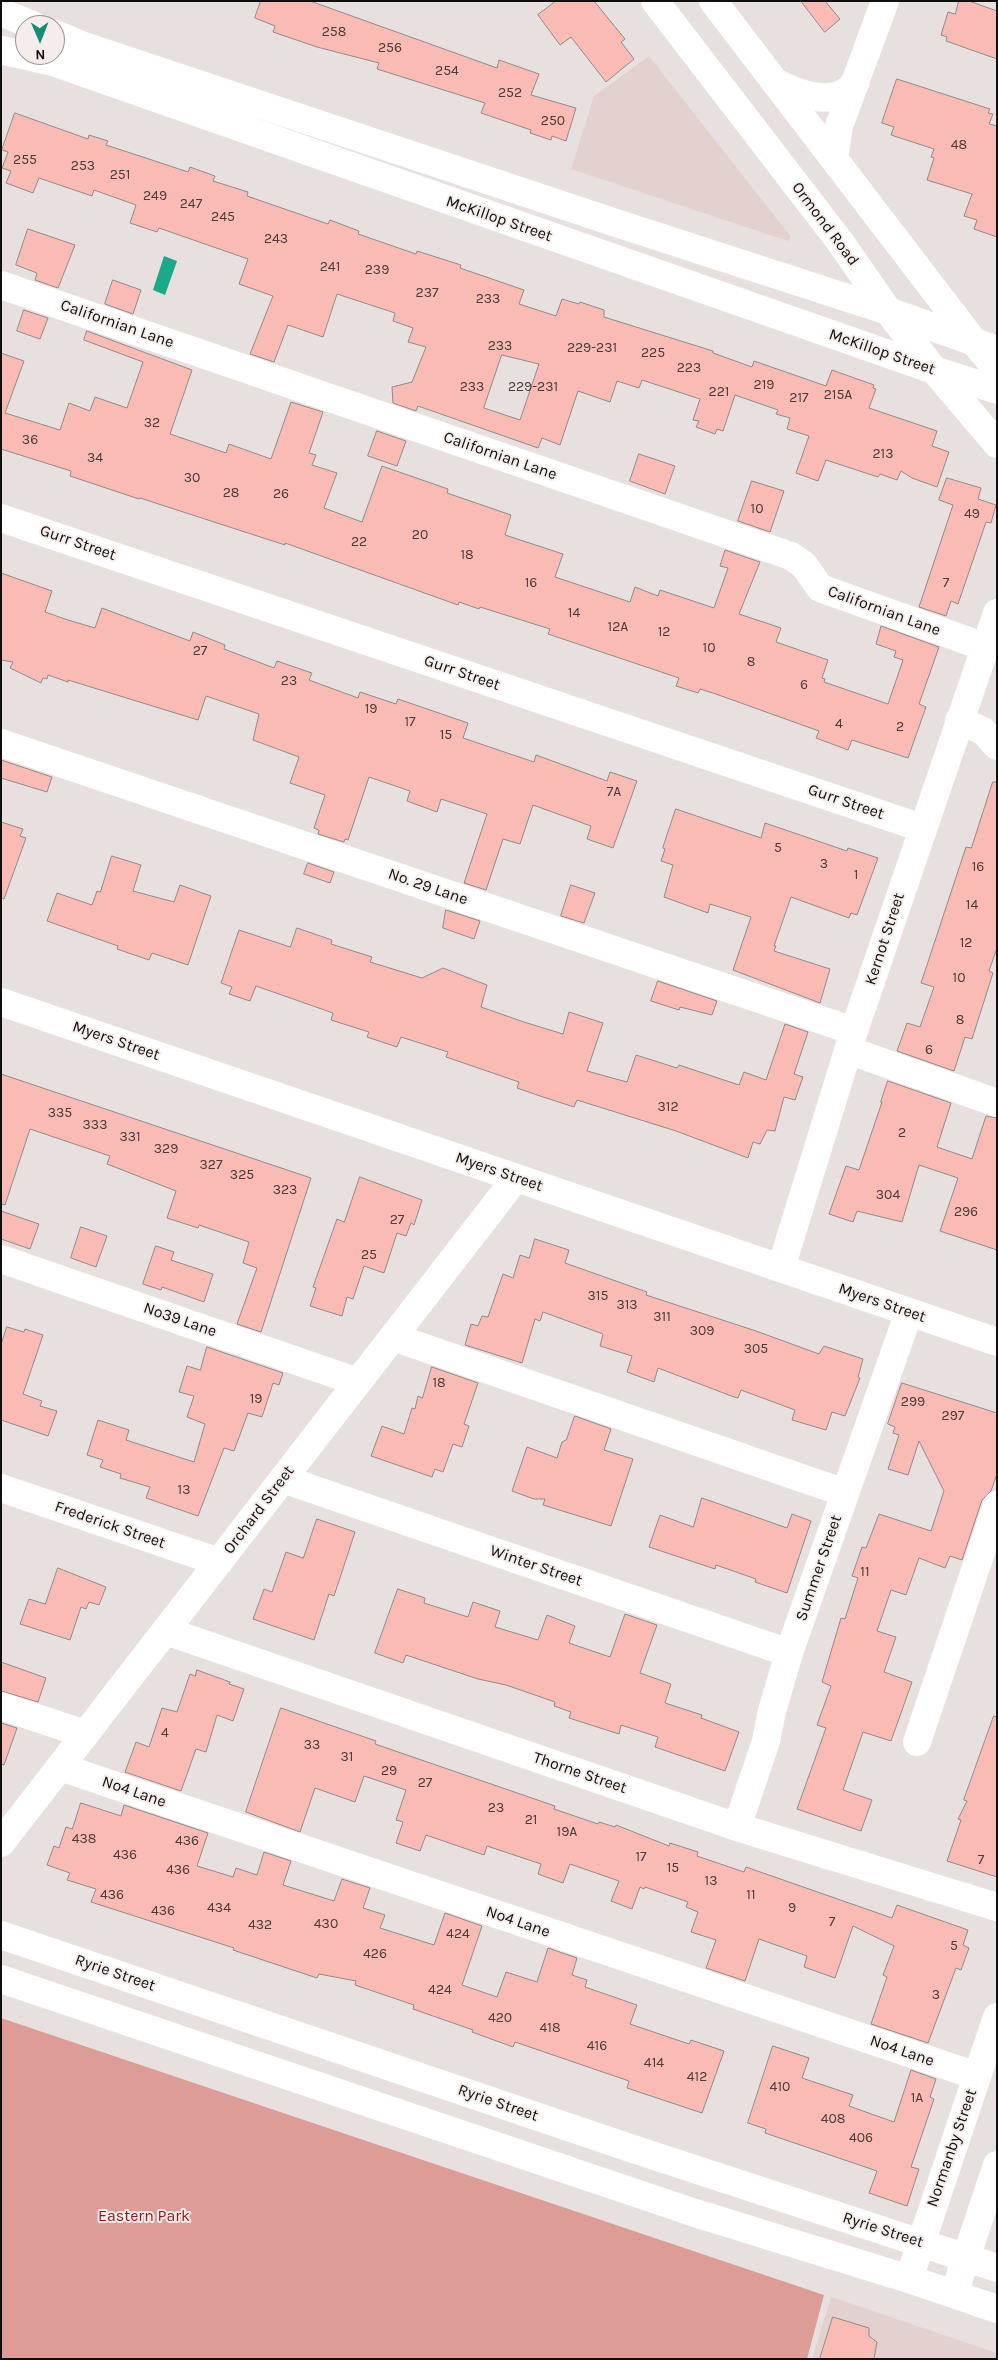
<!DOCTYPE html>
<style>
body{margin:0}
#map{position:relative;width:998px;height:2360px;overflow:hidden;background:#e8e0df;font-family:Karla,sans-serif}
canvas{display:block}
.frame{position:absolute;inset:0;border:2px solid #110f0e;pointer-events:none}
.north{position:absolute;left:15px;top:15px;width:50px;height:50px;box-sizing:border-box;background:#f5edec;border:1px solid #9a9493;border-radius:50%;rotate:179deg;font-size:14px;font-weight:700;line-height:20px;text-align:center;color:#110f0e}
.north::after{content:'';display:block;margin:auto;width:18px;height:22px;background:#148e73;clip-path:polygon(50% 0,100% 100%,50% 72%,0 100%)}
</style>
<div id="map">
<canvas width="998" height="2360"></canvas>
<div class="frame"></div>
<div class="north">N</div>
</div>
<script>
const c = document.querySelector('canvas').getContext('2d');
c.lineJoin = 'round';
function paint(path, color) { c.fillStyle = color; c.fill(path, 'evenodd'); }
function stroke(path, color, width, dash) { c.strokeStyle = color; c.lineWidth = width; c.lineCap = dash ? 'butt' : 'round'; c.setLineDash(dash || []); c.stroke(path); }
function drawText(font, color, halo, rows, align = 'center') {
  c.font = font + ' Karla,sans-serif'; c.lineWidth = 4; c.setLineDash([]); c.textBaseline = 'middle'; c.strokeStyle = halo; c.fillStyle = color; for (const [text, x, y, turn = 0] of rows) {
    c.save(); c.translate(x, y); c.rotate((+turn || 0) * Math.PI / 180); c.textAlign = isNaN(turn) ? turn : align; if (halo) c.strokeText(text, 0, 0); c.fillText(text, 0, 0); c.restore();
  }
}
paint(new Path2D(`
 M 649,56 L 791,237 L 788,241 L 571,169 L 594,96 Z
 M 831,2297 L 997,2353 L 997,2359 L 812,2359 Z`), '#e2d1cf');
paint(new Path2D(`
 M 1,2018 L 824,2295 L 807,2359 L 1,2359 Z`), '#dd9d96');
paint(new Path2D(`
 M 164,256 L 177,261 L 165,295 L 153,290 Z`), '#1ca989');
const building = new Path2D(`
 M 261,1 L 310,1 L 497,68 L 499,60 L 539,74 L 531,95 L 576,108 L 566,141 L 552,136 L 551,140 L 530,133 L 531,130 L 481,113 L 485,103 L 377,69 L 379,63 L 317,47 L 273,32 L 275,26 L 255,18 Z
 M 556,1 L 594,1 L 625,39 L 621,42 L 634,59 L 606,82 L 571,37 L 560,45 L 538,15 Z
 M 801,1 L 825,1 L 840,19 L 825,32 Z
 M 959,1 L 969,1 L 997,11 L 997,59 L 946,41 L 947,37 L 941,35 L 948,12 L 955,14 Z
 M 897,79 L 990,109 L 988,113 L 993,114 L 989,124 L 997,126 L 997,237 L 974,229 L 977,220 L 964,216 L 972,194 L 927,180 L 934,158 L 931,157 L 934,149 L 891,135 L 894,127 L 882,123 Z
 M 15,113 L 88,139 L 89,135 L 108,141 L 106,145 L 152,160 L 188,172 L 190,167 L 215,176 L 213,181 L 248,192 L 247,196 L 328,224 L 330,220 L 359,231 L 358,234 L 416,254 L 417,251 L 461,265 L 460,268 L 524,290 L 519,304 L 556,316 L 562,299 L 579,304 L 580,302 L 604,310 L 604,317 L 713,351 L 713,353 L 752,367 L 754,361 L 826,386 L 832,370 L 874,385 L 873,388 L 876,389 L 869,408 L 937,431 L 932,446 L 949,452 L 937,487 L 912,478 L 901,471 L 897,480 L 880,474 L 878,477 L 826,460 L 818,481 L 796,473 L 809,436 L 787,429 L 790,418 L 776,414 L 778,410 L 735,395 L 723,431 L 717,429 L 715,434 L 696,427 L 699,421 L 693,420 L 700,399 L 642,380 L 639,388 L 617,381 L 610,402 L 578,391 L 560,445 L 542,438 L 538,448 L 418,406 L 416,411 L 393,403 L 392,387 L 412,382 L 426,347 L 408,342 L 413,328 L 393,321 L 395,313 L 337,294 L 323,337 L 288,325 L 274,362 L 250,354 L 273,296 L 239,284 L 248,259 L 159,228 L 157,232 L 130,223 L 136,205 L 94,190 L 92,196 L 39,178 L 33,193 L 6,183 L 11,171 L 2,168 L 8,152 L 2,150 ZM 502,355 L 539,364 L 520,420 L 484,408 Z
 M 28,229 L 75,245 L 58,288 L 35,280 L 37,273 L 16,265 Z
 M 113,280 L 141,290 L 133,314 L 105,304 Z
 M 24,310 L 48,318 L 40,339 L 17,331 Z
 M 87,331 L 192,370 L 170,434 L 226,453 L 229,444 L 271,459 L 291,402 L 323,412 L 309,453 L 316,455 L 312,465 L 337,473 L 324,508 L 362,522 L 382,466 L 448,489 L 447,493 L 511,515 L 505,535 L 563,554 L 555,577 L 630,602 L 635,587 L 658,596 L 660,590 L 714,608 L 728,568 L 720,566 L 725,550 L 760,562 L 739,614 L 781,628 L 776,642 L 828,660 L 822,678 L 825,679 L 824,682 L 888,704 L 903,660 L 894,657 L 896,651 L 876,644 L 881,626 L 939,647 L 919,704 L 926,707 L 908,758 L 852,740 L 848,750 L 816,738 L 819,731 L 713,693 L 700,689 L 698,693 L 676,686 L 679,678 L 548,634 L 550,629 L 480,607 L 479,609 L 459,602 L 458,605 L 285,543 L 285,545 L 140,498 L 139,499 L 70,476 L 71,471 L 1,449 L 1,353 L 24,361 L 5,413 L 60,430 L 69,403 L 90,411 L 95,397 L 127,408 L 143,362 L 84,340 Z
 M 377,431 L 406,441 L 397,466 L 368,456 Z
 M 639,454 L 675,466 L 665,494 L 630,481 Z
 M 947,478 L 981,488 L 978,499 L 996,505 L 991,523 L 986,522 L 958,604 L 951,601 L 946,616 L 919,607 L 953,505 L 939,500 Z
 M 752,481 L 784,491 L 770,532 L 738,521 Z
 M 1,573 L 52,591 L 45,612 L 68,620 L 95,628 L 102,608 L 190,641 L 193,632 L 225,645 L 224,649 L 274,668 L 277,661 L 312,673 L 309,680 L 358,698 L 360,692 L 396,704 L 398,699 L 468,723 L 463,738 L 534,762 L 536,755 L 607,781 L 610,772 L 637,781 L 613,848 L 587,839 L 591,826 L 533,805 L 520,844 L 503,839 L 486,890 L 464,883 L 487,814 L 441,799 L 437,812 L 407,801 L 410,791 L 369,777 L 348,840 L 345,839 L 344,842 L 318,834 L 319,830 L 314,828 L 325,795 L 290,783 L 299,757 L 253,740 L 259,714 L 206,696 L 198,720 L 68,680 L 68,682 L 48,675 L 47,679 L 43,678 L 41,683 L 10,668 L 13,662 L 1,660 Z
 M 1,760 L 52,777 L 47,792 L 1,778 Z
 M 993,782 L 997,782 L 997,948 L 989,971 L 993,973 L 972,1039 L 965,1037 L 954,1071 L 897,1051 L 907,1023 L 920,1027 L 934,987 L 921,983 L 966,847 L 971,848 Z
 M 676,809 L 761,838 L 765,823 L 847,851 L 848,848 L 878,858 L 857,915 L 851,913 L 849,918 L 791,897 L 774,946 L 776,946 L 774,951 L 830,969 L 820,1003 L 733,970 L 751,917 L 710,904 L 708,913 L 664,897 L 673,865 L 661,861 L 665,849 L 663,848 Z
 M 1,822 L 23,829 L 20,836 L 26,838 L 4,899 L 1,898 Z
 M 112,856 L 141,865 L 133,891 L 174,902 L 180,885 L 211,896 L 188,965 L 152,953 L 149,960 L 117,949 L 118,946 L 47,921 L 57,893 L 92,905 L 97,891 L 100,892 Z
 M 308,863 L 334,872 L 330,883 L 304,874 Z
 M 571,885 L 595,893 L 584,923 L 561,916 Z
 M 446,910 L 480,921 L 474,939 L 443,928 Z
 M 297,928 L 332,940 L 331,944 L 372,957 L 370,962 L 422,978 L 443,968 L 487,985 L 481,1007 L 524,1022 L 563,1034 L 569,1012 L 603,1023 L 587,1071 L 627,1082 L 636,1055 L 677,1068 L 679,1065 L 739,1085 L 744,1072 L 766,1080 L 785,1024 L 808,1032 L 794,1074 L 803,1077 L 795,1100 L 784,1097 L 775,1131 L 767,1130 L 760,1144 L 753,1142 L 748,1158 L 676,1131 L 577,1100 L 574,1107 L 540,1096 L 517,1088 L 519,1082 L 446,1057 L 448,1052 L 401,1037 L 397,1047 L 367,1037 L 369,1032 L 331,1020 L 333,1013 L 256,986 L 250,1001 L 229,994 L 232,987 L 221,983 L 239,930 L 290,947 Z
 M 658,981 L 717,1001 L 712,1015 L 680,1007 L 679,1010 L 651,1001 Z
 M 1,1074 L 311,1178 L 261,1332 L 237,1324 L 257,1268 L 243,1263 L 249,1242 L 199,1225 L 198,1228 L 167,1218 L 176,1191 L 107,1164 L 110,1156 L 30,1129 L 5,1205 L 1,1204 Z
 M 888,1081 L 951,1103 L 937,1147 L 972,1159 L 986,1116 L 997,1118 L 997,1250 L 940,1231 L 958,1178 L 919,1165 L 902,1222 L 857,1211 L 853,1222 L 829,1214 L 846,1166 L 859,1170 L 882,1102 L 881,1102 Z
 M 360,1177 L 422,1200 L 414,1225 L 411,1223 L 406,1236 L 397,1233 L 384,1273 L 364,1266 L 353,1299 L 347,1297 L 342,1316 L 310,1306 L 316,1288 L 313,1287 L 337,1219 L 344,1222 Z
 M 1,1211 L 39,1224 L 30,1249 L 1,1239 Z
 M 81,1227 L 107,1236 L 96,1267 L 71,1258 Z
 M 535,1239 L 569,1250 L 565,1263 L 647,1292 L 646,1295 L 756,1331 L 819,1354 L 824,1346 L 863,1359 L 858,1377 L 860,1378 L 845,1416 L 832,1412 L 826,1430 L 792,1420 L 795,1410 L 741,1390 L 738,1398 L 734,1397 L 658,1368 L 654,1382 L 627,1372 L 632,1356 L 600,1346 L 603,1334 L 543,1312 L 540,1321 L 535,1319 L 522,1363 L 465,1345 L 471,1324 L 478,1326 L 482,1316 L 488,1317 L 503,1274 L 513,1278 L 520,1255 L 529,1258 Z
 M 156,1246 L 174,1252 L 171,1260 L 213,1274 L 204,1302 L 162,1287 L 161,1290 L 143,1284 Z
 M 7,1327 L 24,1332 L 25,1329 L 43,1335 L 23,1394 L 42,1401 L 40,1406 L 57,1411 L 48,1436 L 1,1420 L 1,1345 Z
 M 207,1347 L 283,1373 L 279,1385 L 273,1383 L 262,1417 L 248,1413 L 234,1451 L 224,1448 L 198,1516 L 146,1498 L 150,1487 L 120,1478 L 121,1474 L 100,1467 L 103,1460 L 87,1455 L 98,1420 L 129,1430 L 126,1440 L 194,1462 L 205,1424 L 187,1417 L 194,1396 L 179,1392 L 187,1366 L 200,1370 Z
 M 432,1367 L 478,1383 L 464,1424 L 469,1426 L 462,1447 L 453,1444 L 443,1472 L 435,1469 L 432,1477 L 371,1456 L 382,1426 L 404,1434 L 412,1408 L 415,1409 L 418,1396 L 422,1398 Z
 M 902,1383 L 997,1413 L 997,1474 L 991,1491 L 982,1500 L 962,1560 L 950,1556 L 945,1568 L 919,1558 L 906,1595 L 891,1590 L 877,1631 L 896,1637 L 884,1672 L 912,1682 L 891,1741 L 863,1732 L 843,1790 L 872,1800 L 861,1831 L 797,1809 L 826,1728 L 817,1725 L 831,1686 L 822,1682 L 841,1618 L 845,1619 L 858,1578 L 852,1576 L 862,1547 L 866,1548 L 879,1514 L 931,1531 L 944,1491 L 919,1441 L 908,1475 L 888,1469 L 899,1435 L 893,1433 L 895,1427 L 888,1424 Z
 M 575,1416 L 611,1429 L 604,1450 L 633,1459 L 611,1526 L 543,1505 L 545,1499 L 534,1499 L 512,1491 L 527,1447 L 557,1458 L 562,1442 L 566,1440 Z
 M 702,1498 L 787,1528 L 792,1514 L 811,1521 L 787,1593 L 755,1582 L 756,1579 L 716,1565 L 715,1569 L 649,1547 L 660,1515 L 693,1527 Z
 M 317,1519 L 355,1532 L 334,1596 L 329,1594 L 314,1640 L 253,1619 L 264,1589 L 272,1592 L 286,1552 L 303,1558 Z
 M 58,1568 L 106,1587 L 99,1605 L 89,1602 L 86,1609 L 81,1607 L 70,1640 L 20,1624 L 29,1599 L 45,1604 Z
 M 398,1589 L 425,1598 L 424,1603 L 468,1617 L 473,1602 L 500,1611 L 495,1627 L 538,1640 L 547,1615 L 575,1626 L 569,1643 L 610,1657 L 625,1614 L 657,1625 L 640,1673 L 671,1684 L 665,1703 L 702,1715 L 701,1718 L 739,1732 L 725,1771 L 655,1747 L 658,1737 L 621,1725 L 619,1734 L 569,1718 L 571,1712 L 554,1706 L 555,1702 L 506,1685 L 478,1679 L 406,1655 L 403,1663 L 375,1653 Z
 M 1,1662 L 46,1678 L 38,1702 L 1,1691 Z
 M 197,1670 L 230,1682 L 229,1684 L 244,1689 L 233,1721 L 217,1715 L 206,1752 L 196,1749 L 181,1791 L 125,1772 L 136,1742 L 149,1747 L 162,1708 L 177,1712 L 190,1674 L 195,1676 Z
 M 281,1708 L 376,1741 L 375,1744 L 555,1806 L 554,1809 L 598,1824 L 599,1822 L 615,1827 L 616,1825 L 669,1846 L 670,1843 L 698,1852 L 697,1856 L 744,1872 L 746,1867 L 892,1918 L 897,1905 L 968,1930 L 963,1945 L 969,1948 L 961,1970 L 956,1968 L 928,2043 L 871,2024 L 887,1977 L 883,1975 L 894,1946 L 853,1926 L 835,1978 L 804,1967 L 807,1956 L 759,1939 L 745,1981 L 706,1968 L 716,1940 L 691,1932 L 698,1912 L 686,1907 L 688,1902 L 645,1887 L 644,1889 L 640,1887 L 632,1909 L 611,1901 L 619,1881 L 570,1864 L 563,1883 L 538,1874 L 541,1864 L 487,1846 L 484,1855 L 426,1835 L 420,1851 L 396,1843 L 403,1822 L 396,1820 L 406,1790 L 364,1776 L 355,1802 L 315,1788 L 300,1832 L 246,1812 Z
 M 994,1716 L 997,1717 L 997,1877 L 947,1861 L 961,1820 L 958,1819 L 967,1801 L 964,1800 Z
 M 1,1723 L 17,1728 L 4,1765 L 1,1764 Z
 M 81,1803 L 121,1816 L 124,1805 L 208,1833 L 197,1866 L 233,1877 L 236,1868 L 257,1875 L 264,1852 L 291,1861 L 283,1885 L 334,1901 L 342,1879 L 370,1888 L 363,1908 L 385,1915 L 380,1928 L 434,1945 L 445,1913 L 482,1926 L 462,1985 L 497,1997 L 506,1972 L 537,1982 L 548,1948 L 577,1958 L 572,1975 L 587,1980 L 585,1987 L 637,2005 L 630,2024 L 689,2044 L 691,2040 L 724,2051 L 702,2113 L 627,2088 L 629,2081 L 515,2042 L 513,2047 L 472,2032 L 473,2030 L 413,2009 L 414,2005 L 355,1985 L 356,1981 L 319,1974 L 317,1978 L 233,1950 L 234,1948 L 91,1902 L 96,1889 L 67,1880 L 70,1873 L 47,1865 L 54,1846 L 59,1848 L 66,1827 L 72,1829 Z
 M 773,2046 L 809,2058 L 802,2078 L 853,2095 L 849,2106 L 894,2122 L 911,2070 L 936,2079 L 930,2097 L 934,2099 L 911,2167 L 919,2169 L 907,2206 L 869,2193 L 877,2171 L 765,2133 L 766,2129 L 748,2123 Z
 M 833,2317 L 869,2328 L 869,2336 L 877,2342 L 874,2359 L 820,2359 Z`);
paint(building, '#f9bbb4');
stroke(building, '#918a89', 1);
stroke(new Path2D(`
 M 1,12 L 32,25
 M 55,34 L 81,45 L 616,223 L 888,311
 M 1,50 L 53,62 L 934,370 L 997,444
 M 775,82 C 798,94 836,110 856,82
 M 834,158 L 839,126 L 885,1
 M 1,285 L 791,556 L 804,565 L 820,588 L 985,647
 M 974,342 L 997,369
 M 1,518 L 922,828
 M 959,720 L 983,731 L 997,746
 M 1,743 L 854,1031
 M 1,1002 L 997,1342
 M 848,1050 L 997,1103
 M 1,1259 L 358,1382
 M 781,1268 L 854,1031 L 997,613
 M 393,1337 L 845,1493
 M 283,1479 L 789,1653
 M 1,1488 L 219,1562
 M 166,1631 L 737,1827 L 997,1907
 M 1,1706 L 85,1734
 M 917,1742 L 997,1505
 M 60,1767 L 977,2076
 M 737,1827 L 766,1741 L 772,1711 L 789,1653 L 909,1312
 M 1,1843 L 516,1178
 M 909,2279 L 997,2017
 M 954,2294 L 997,2165`), '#fff', 28);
stroke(new Path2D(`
 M 1,1935 L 633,2149 L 997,2268
 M 1,1979 L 695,2213 L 909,2279 L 997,2309`), '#fff', 28);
stroke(new Path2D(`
 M 655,1 L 841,243 L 888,311 L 934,370 L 997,390
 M 713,1 L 974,342
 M 888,311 L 997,350`), '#fff', 28);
drawText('14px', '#4b3a38', null, [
 ["258",334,32],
 ["256",390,48],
 ["254",447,71],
 ["252",510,93],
 ["250",553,121],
 ["48",959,145],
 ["255",25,160],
 ["253",83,166],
 ["251",120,175],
 ["249",155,196],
 ["247",191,204],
 ["245",223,217],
 ["243",276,239],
 ["241",330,267],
 ["239",377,270],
 ["237",427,293],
 ["233",488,299],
 ["233",500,346],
 ["229-231",592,348],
 ["225",653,353],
 ["223",689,368],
 ["219",764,385],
 ["233",472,387],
 ["229-231",533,387],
 ["221",719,392],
 ["215A",838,395],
 ["217",799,398],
 ["32",152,423],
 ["36",30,440],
 ["213",883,454],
 ["34",95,458],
 ["30",192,478],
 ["28",231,493],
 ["26",281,494],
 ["10",757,509],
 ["49",972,514],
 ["20",420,535],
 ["22",359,542],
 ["18",467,555],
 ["16",531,583],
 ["7",946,583],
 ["14",574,613],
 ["12A",618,627],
 ["12",664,632],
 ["10",709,648],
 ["27",200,651],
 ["8",751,662],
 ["23",289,681],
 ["6",804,685],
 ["19",371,709],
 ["17",410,722],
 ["4",839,724],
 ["2",900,727],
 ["15",446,735],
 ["7A",614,792],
 ["5",778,848],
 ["3",824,864],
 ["16",978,867],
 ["1",856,875],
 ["14",972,905],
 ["12",966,943],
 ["10",959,978],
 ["8",960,1020],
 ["6",929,1050],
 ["312",668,1107],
 ["335",60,1113],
 ["333",95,1125],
 ["2",902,1133],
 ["331",130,1137],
 ["329",166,1149],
 ["327",211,1165],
 ["325",242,1175],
 ["323",285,1190],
 ["304",888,1195],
 ["296",966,1212],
 ["27",397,1220],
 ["25",369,1255],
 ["315",598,1296],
 ["313",627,1305],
 ["311",662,1317],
 ["309",702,1331],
 ["305",756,1349],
 ["18",439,1383],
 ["19",256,1399],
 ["299",913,1402],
 ["297",953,1416],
 ["13",184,1490],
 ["11",865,1572],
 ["4",165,1733],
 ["33",312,1745],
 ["31",347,1757],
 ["29",389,1771],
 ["27",425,1783],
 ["23",496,1808],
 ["21",531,1820],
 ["19A",567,1832],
 ["438",84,1839],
 ["436",187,1841],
 ["436",125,1855],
 ["17",641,1857],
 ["7",981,1860],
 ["15",673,1868],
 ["436",178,1870],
 ["13",711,1881],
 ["436",112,1895],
 ["11",751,1895],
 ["434",219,1908],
 ["9",792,1908],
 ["436",163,1911],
 ["7",832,1922],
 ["430",326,1924],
 ["432",260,1925],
 ["424",458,1934],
 ["5",954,1946],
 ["426",375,1954],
 ["424",440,1990],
 ["3",936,1995],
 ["420",500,2018],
 ["418",550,2028],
 ["416",597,2046],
 ["414",654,2063],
 ["412",697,2077],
 ["410",780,2087],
 ["1A",917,2098],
 ["408",833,2119],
 ["406",861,2138]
]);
drawText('16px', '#110f0e', '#f5edec', [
 ["McKillop Street",499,219,19],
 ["Ormond Road",825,224,53],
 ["Californian Lane",117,324,19],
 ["McKillop Street",882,352,19],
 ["Californian Lane",500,456,19],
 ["Gurr Street",78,543,19],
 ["Californian Lane",884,611,20],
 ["Gurr Street",462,673,19],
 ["Gurr Street",846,802,19],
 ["No. 29 Lane",428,887,19],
 ["Kernot Street",885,939,-72],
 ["Myers Street",116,1041,19],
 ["Myers Street",499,1172,19],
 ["Myers Street",882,1303,19],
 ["No39 Lane",180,1320,19],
 ["Orchard Street",259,1510,-53],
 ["Frederick Street",110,1525,19],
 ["Winter Street",536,1566,19],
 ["Summer Street",819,1568,-71],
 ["Thorne Street",580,1773,19],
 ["No4 Lane",134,1792,19],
 ["No4 Lane",518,1922,19],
 ["Ryrie Street",115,1973,19],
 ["No4 Lane",902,2051,19],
 ["Ryrie Street",498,2103,19],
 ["Normanby Street",952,2148,-71],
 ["Ryrie Street",883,2230,18]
]);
drawText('16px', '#8c171a', '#f5edec', [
 ["Eastern Park",144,2216]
]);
</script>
